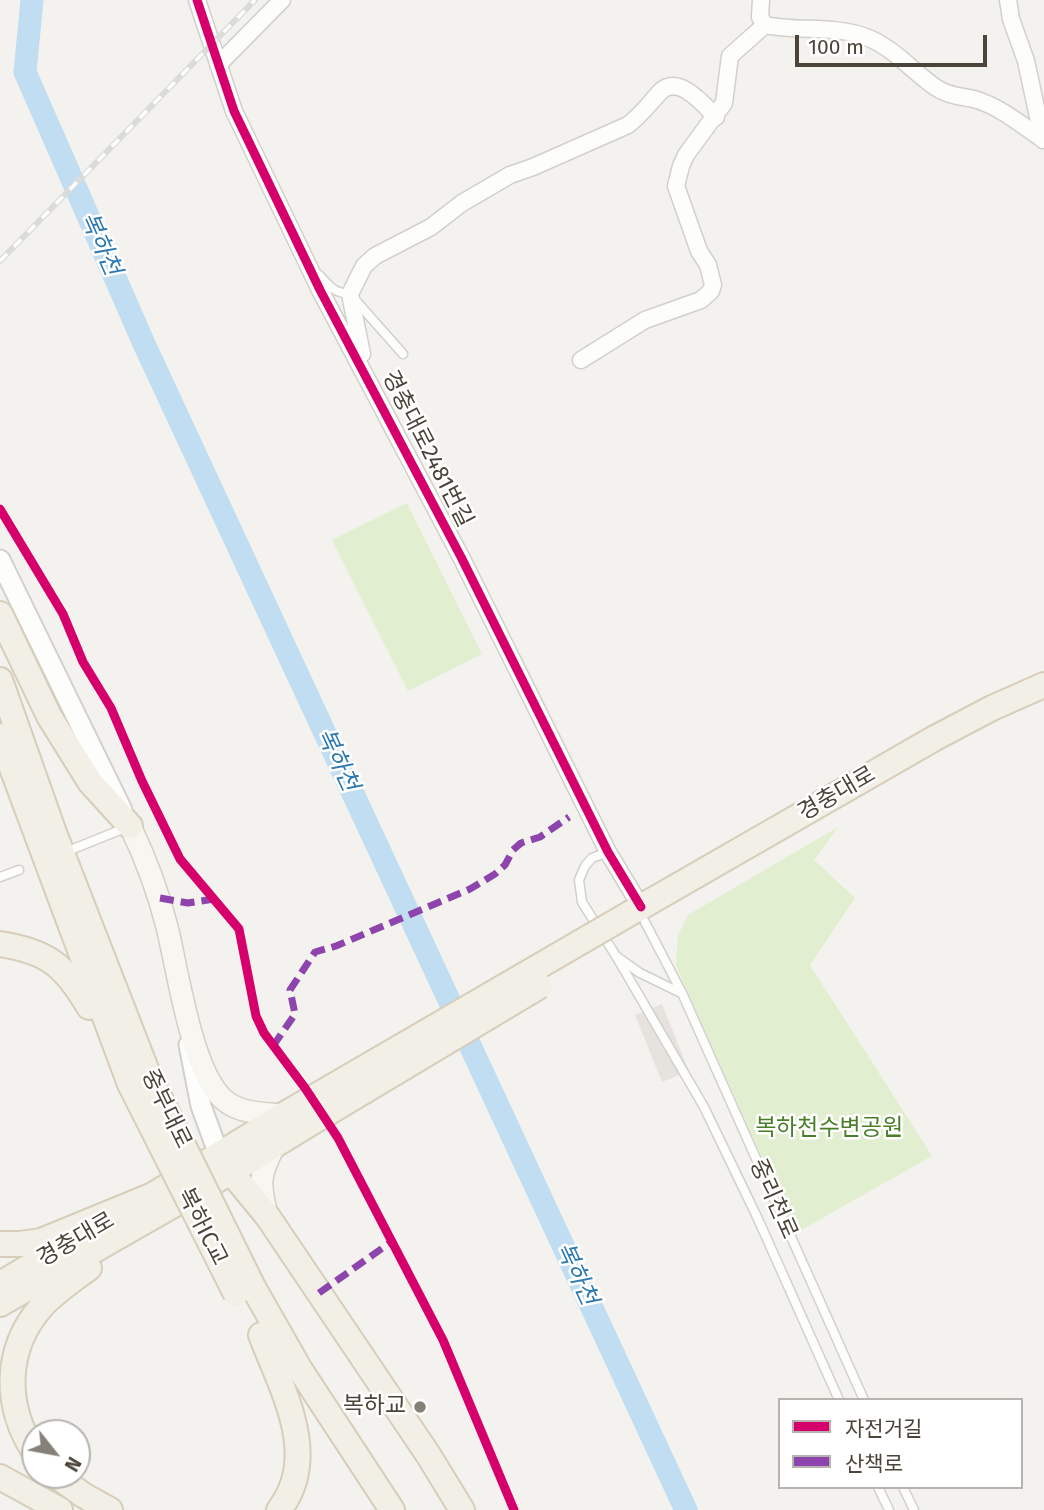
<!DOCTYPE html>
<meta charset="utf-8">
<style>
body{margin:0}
#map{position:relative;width:1044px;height:1510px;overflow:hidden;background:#f4f2ee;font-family:"Fira Sans","Noto Sans KR",sans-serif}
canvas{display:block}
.legend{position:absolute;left:778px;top:1398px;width:245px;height:91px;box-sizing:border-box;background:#fff;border:2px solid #b7b4b0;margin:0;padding:9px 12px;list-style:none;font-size:21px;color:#4b4439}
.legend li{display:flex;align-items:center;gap:14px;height:35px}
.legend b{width:35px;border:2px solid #b7b4b0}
.north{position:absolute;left:21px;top:1419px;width:70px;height:70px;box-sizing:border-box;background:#fff;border:2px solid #b7b4b0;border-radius:50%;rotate:121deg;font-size:19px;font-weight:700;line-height:28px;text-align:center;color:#4b4439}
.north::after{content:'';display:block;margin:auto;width:24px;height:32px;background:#868178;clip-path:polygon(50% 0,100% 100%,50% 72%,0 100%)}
.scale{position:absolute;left:795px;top:35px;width:192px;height:32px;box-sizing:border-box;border:4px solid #4b4439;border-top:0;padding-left:9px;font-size:21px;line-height:24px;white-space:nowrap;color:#4b4439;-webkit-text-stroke:5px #fff;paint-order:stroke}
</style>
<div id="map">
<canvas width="1044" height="1510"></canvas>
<ul class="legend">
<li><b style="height:9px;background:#d6006c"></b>자전거길</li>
<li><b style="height:9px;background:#8e44ad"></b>산책로</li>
</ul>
<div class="north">N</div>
<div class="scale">100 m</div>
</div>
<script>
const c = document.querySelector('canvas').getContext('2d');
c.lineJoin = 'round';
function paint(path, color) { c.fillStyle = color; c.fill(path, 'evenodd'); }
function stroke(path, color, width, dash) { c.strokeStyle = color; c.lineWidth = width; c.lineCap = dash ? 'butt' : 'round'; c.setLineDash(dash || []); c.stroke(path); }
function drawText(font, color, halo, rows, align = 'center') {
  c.font = font + ' "Fira Sans","Noto Sans KR",sans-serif'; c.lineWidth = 5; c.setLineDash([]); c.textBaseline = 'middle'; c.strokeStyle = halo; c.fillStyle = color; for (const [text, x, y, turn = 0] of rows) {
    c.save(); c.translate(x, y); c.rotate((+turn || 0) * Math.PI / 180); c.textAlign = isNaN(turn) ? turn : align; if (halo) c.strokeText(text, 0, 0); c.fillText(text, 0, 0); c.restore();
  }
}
paint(new Path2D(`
 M 407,503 L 482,654 L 408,691 L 332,540 Z
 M 838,827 L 814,860 L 855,898 L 810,965 L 932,1156 L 796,1233 L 676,966 L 678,935 L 688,915 Z`), '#e1eecf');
paint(new Path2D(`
 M 662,1004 L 689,1071 L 662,1082 L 635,1015 Z`), '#e6e3df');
stroke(new Path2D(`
 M 32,0 L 25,72 L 145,346 L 686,1510`), '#c0ddf1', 23);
const service = new Path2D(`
 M 319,275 C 329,286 334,293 350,294 L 403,354
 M 73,849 L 125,828
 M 608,852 L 592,858 L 585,866 L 579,880 L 582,902 L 616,956 L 640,973 L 681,993
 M 0,877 L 19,870
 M 645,922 L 682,993 L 864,1400
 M 616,956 L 704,1107 L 758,1219 L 839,1400
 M 878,1487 L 889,1510
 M 903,1487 L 914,1510`);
const minor = new Path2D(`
 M 197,0 L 234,111 L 320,290 L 461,557 L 608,852 L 641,907
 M 761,0 L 760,17 L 765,25 C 798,32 835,25 866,37 C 893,47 912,71 935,87 C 949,97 965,96 980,101 C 1003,109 1024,127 1044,140
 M 1008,0 L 1011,19 L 1026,61 L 1043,140
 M 218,65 L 282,0
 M 362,354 L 350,294 L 364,266 L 375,256 L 431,227 L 462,203 L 510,175 L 533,167 L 628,125 C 641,115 649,104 660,92 C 678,73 704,105 716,117
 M 581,360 L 645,320 L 701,300 L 711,291 L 713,285 L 708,265 L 699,251 L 676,186 L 681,166 L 686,155 L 724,103 L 730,56 L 765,25`);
const tertiary = new Path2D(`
 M 0,560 L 122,810
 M 189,1045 L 201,1106 L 219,1155`);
const secondary = new Path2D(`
 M 130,826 C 146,859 158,891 167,927 C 178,971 191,1069 223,1099 C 239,1114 263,1113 284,1115
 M 267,1215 C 259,1183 259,1175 275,1145`);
const primary = new Path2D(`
 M 0,614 L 49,716 L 90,782 L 130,826
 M 0,680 L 53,830 L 148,1074
 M 0,736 L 130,1084
 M 634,911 L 935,738 L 992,708 L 1044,685
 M 0,944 C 48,951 65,966 89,1007
 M 231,1172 L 268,1217 L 429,1456 L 462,1510
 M 0,1244 L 20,1244 L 41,1241 L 153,1195 L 290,1111
 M 0,1284 L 76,1239
 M 253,1287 L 299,1368 L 392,1510
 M 0,1304 L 231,1172 L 301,1129
 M 261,1335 C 282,1390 321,1456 279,1510
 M 35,1453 C 4,1406 4,1349 42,1306 C 56,1291 73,1280 89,1268
 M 56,1475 L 83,1495 L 110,1510
 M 0,1477 L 60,1510`);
stroke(service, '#d2d0cb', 11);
stroke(minor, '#d2d0cb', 19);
stroke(tertiary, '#d2d0cb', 23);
stroke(secondary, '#d3cfc5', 24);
stroke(primary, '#d6cebb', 28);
stroke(service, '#fdfdfc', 8);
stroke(minor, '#fdfdfc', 16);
stroke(tertiary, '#fdfdfc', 19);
stroke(secondary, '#f7f6f1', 21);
stroke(primary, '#f2efe6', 24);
const rail = new Path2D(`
 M 0,261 L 255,0`);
stroke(rail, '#dbdbda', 6);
stroke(rail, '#fff', 3.5, [10]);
const primaryBridge = new Path2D(`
 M 148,1074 L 253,1287
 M 130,1084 L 236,1294
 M 290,1111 L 634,911
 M 301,1129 L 540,986`);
stroke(primaryBridge, '#d6cebb', 28, []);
stroke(primaryBridge, '#f2efe6', 24);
stroke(new Path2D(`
 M 160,898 L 188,903 L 214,899
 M 273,1046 L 295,1014 L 290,990 L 315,952 L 336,946 L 470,889 L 495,874 L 505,865 L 513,850 L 521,843 L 540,837 L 569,817
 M 319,1293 L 391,1242`), '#8e44ad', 7, [14, 7]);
stroke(new Path2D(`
 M 197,0 L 234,111 L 320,290 L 461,557 L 608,852 L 641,907
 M 0,509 L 63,614 L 83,662 L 111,708 L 142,781 L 180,859 L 239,929 L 256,1016 L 264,1033 L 305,1088 L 338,1138 L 443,1340 L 514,1510`), '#d6006c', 9);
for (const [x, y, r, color] of [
 [420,1407,7,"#868178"]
]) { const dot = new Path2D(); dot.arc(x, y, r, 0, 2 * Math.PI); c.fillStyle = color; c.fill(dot); stroke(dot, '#fff', 2.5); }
drawText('23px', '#4b4439', '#fff', [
 ["경충대로2481번길",427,449,63],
 ["경충대로",837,794,-30],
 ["중부대로",166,1109,64],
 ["중리천로",773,1199,66],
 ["복하IC교",202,1227,63],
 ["경충대로",76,1240,-30]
]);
drawText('23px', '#4a7f2a', '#fff', [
 ["복하천수변공원",829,1129]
]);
drawText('23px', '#4b4439', '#fff', [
 ["복하교",406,1407]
], 'right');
drawText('italic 24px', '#2e7ab2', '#fff', [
 ["복하천",100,244,66],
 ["복하천",337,760,65],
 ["복하천",576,1274,65]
]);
</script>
